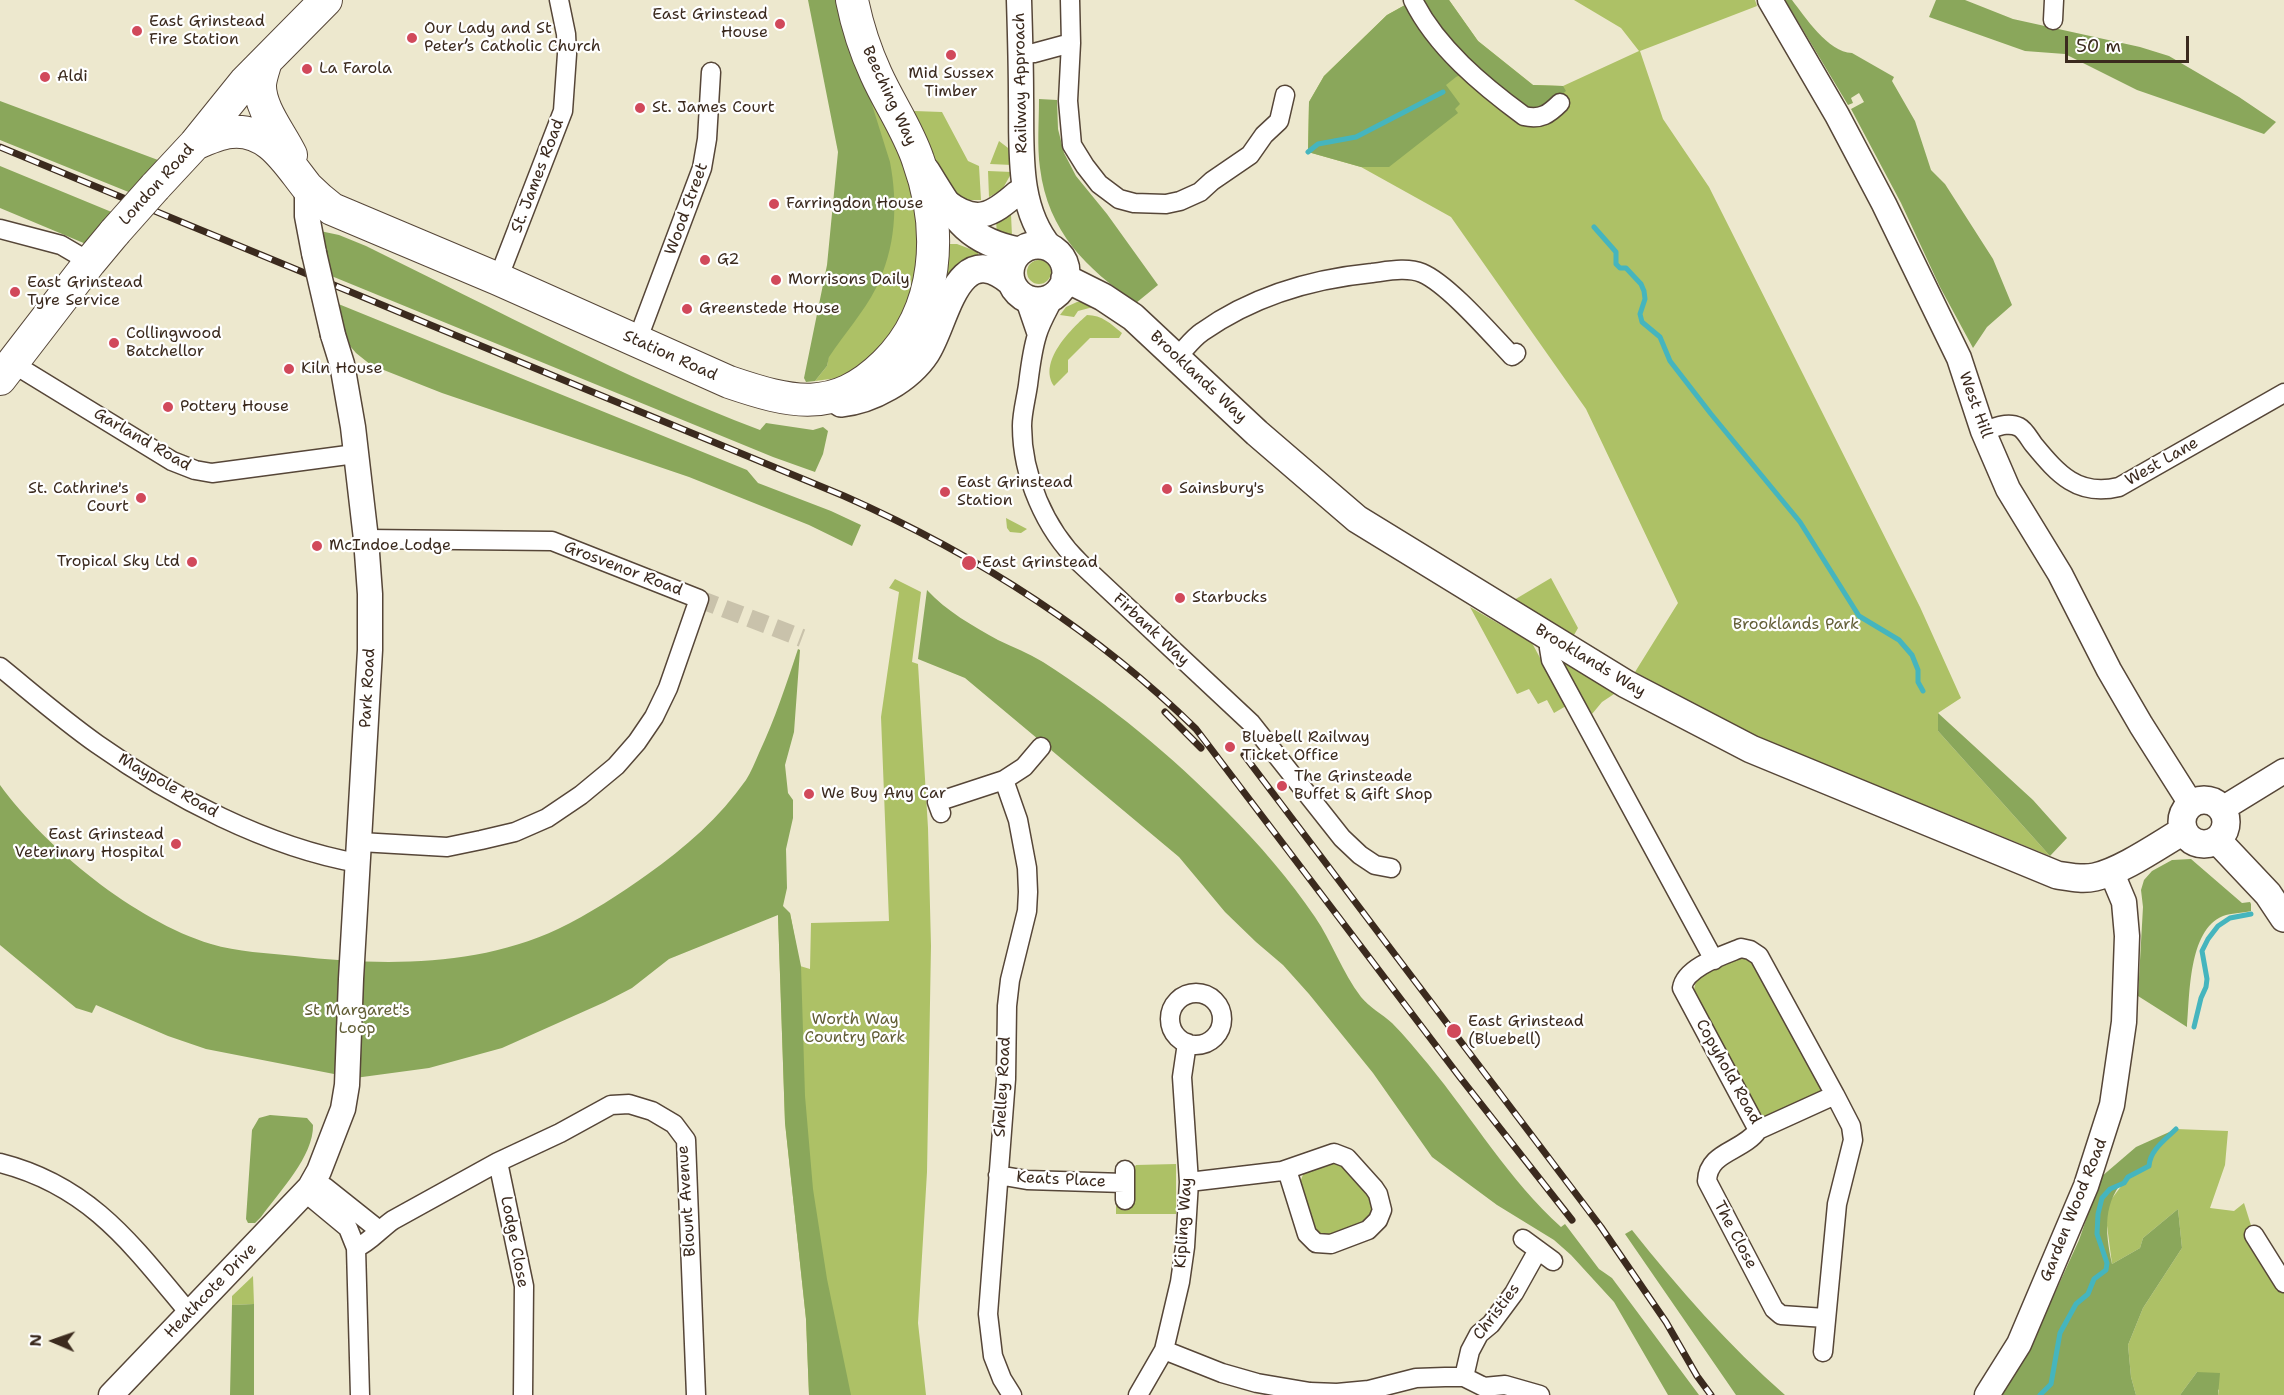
<!DOCTYPE html>
<meta charset="utf-8">
<style>
body{margin:0}
#map{position:relative;width:2284px;height:1395px;overflow:hidden;background:#ede8ce;font-family:"Shantell Sans",sans-serif}
canvas{display:block}
.north{position:absolute;left:24px;top:1311px;width:60px;height:60px;-webkit-text-stroke:4px #fff;paint-order:stroke;rotate:272deg;font-size:16px;font-weight:700;line-height:24px;text-align:center;color:#3b2a1e}
.north::after{content:'';display:block;margin:auto;width:21px;height:27px;background:#3b2a1e;clip-path:polygon(50% 0,100% 100%,50% 72%,0 100%)}
.scale{position:absolute;left:2065px;top:36px;width:124px;height:27px;box-sizing:border-box;border:3px solid #3b2a1e;border-top:0;padding-left:8px;font-size:18px;line-height:21px;white-space:nowrap;color:#3b2a1e;-webkit-text-stroke:4px #fff;paint-order:stroke}
</style>
<div id="map">
<canvas width="2284" height="1395"></canvas>
<div class="north">N</div>
<div class="scale">50 m</div>
</div>
<script>
const c = document.querySelector('canvas').getContext('2d');
c.lineJoin = 'round';
function paint(path, color) { c.fillStyle = color; c.fill(path, 'evenodd'); }
function stroke(path, color, width, dash) { c.strokeStyle = color; c.lineWidth = width; c.lineCap = dash ? 'butt' : 'round'; c.setLineDash(dash || []); c.stroke(path); }
function drawText(font, color, halo, rows, align = 'center') {
  c.font = font + ' "Shantell Sans",sans-serif'; c.lineWidth = 4.5; c.setLineDash([]); c.textBaseline = 'middle'; c.strokeStyle = halo; c.fillStyle = color; for (const [text, x, y, turn = 0] of rows) {
    c.save(); c.translate(x, y); c.rotate((+turn || 0) * Math.PI / 180); c.textAlign = isNaN(turn) ? turn : align; if (halo) c.strokeText(text, 0, 0); c.fillText(text, 0, 0); c.restore();
  }
}
paint(new Path2D(`
 M 1414,0 L 1449,0 L 1478,41 L 1533,85 L 1563,86 L 1639,51 L 1621,28 L 1574,0 L 1755,0 L 1757,6 L 1640,51 L 1663,119 L 1709,187 L 1920,607 L 1961,698 L 1938,713 L 1938,731 L 2050,856 L 1758,737 L 1712,716 L 1635,672 L 1678,603 L 1586,409 L 1451,217 L 1361,167 L 1308,152 L 1309,102 L 1324,76 L 1387,15 Z
 M 860,63 L 898,141 L 926,227 L 904,328 L 845,377 L 815,381 L 827,366 L 871,105 Z
 M 914,111 L 942,112 L 968,161 L 979,166 L 981,200 L 968,200 L 954,196 L 911,120 Z
 M 999,141 L 1012,151 L 1012,165 L 990,164 Z
 M 988,171 L 1012,172 L 1002,190 L 989,197 Z
 M 1009,213 L 1011,214 L 1012,236 L 997,235 L 996,220 Z
 M 946,244 L 957,244 L 978,252 L 978,260 C 963,264 954,267 946,282 L 942,281 Z
 M1027 272a12 12 0 1 1 24 0a12 12 0 1 1-24 0Z
 M 1077,302 L 1088,302 L 1097,306 L 1078,311 L 1074,317 L 1060,315 L 1066,307 Z
 M 1087,315 C 1102,315 1111,324 1122,333 L 1119,338 L 1090,338 L 1068,360 L 1068,372 L 1054,386 C 1038,362 1070,330 1087,315 Z
 M 1006,518 L 1027,529 L 1021,533 L 1010,532 L 1007,528 Z
 M 1551,578 L 1578,628 L 1574,635 L 1514,600 Z
 M 895,579 L 921,592 L 912,662 L 918,664 L 928,828 L 931,946 L 927,1172 L 918,1323 L 926,1395 L 809,1395 L 806,1319 L 785,1122 L 778,915 L 790,913 L 800,966 L 810,969 L 811,923 L 889,921 L 881,717 L 899,592 L 889,588 Z
 M 1470,607 L 1532,643 L 1566,706 L 1554,713 L 1547,700 L 1538,704 L 1529,689 L 1517,694 Z
 M 1564,661 L 1617,692 L 1602,702 L 1592,714 L 1563,664 Z
 M 1736,956 L 1744,957 L 1757,964 L 1821,1087 L 1819,1094 L 1766,1117 L 1760,1114 L 1694,997 C 1692,971 1715,967 1736,956 Z
 M 2176,1129 L 2228,1131 L 2225,1165 L 2210,1208 L 2234,1211 L 2244,1203 L 2254,1235 L 2284,1283 L 2284,1395 L 2218,1395 L 2219,1390 L 2197,1372 L 2180,1395 L 2136,1395 L 2131,1377 L 2128,1345 L 2143,1308 L 2182,1248 L 2178,1209 L 2143,1238 L 2140,1248 L 2112,1264 L 2106,1218 L 2110,1201 L 2128,1177 L 2144,1169 L 2155,1149 Z
 M 1324,1162 L 1341,1163 C 1355,1178 1381,1197 1370,1220 L 1330,1238 L 1315,1235 L 1299,1185 L 1304,1172 Z
 M 1176,1164 L 1176,1214 L 1116,1214 L 1116,1203 L 1133,1203 L 1133,1169 L 1136,1165 Z
 M 253,1276 L 254,1304 L 232,1305 L 232,1296 Z`), '#adc166');
paint(new Path2D(`
 M 808,0 L 839,0 L 890,162 C 898,204 896,248 876,288 C 864,312 844,334 829,357 L 827,366 L 815,381 L 806,382 L 804,378 L 827,265 L 838,152 Z
 M 1414,0 L 1449,0 L 1478,41 L 1533,85 L 1563,86 L 1566,91 L 1545,107 L 1535,111 L 1521,106 L 1474,68 L 1456,77 L 1446,85 L 1460,104 L 1455,109 L 1458,113 L 1389,167 L 1361,167 L 1308,152 L 1309,102 L 1324,76 L 1387,15 Z
 M 1785,0 L 1792,0 C 1805,17 1828,52 1852,53 L 1894,77 L 1892,81 L 1915,121 L 1931,170 L 1945,184 L 1993,259 L 2012,305 L 1987,327 L 1973,348 L 1940,287 L 1901,203 L 1851,109 L 1864,102 L 1859,93 L 1851,98 L 1853,103 L 1848,105 Z
 M 1936,0 L 1965,0 L 2013,19 L 2140,47 L 2169,56 L 2239,97 L 2276,122 L 2264,134 L 2137,90 L 2065,54 L 2025,51 L 1929,17 Z
 M 1039,99 L 1057,100 L 1058,129 L 1064,153 L 1076,176 L 1107,214 L 1158,285 L 1136,303 C 1086,268 1048,232 1040,168 C 1037,146 1039,122 1039,99 Z
 M 0,101 L 158,160 L 152,171 L 131,193 L 0,140 Z
 M 0,166 L 114,213 L 86,244 L 0,208 Z
 M 320,231 L 339,235 L 366,246 C 495,309 625,379 760,430 L 766,423 L 813,430 L 823,427 L 828,431 L 823,454 L 815,472 L 773,457 L 329,275 Z
 M 336,303 L 747,470 L 758,483 L 831,511 L 861,525 L 852,546 L 809,525 L 689,477 L 442,393 L 371,365 L 356,353 L 350,346 Z
 M 927,590 C 946,611 973,626 998,640 C 1013,647 1028,653 1043,662 C 1109,704 1172,756 1227,812 C 1259,844 1290,880 1315,917 C 1332,942 1342,972 1361,997 C 1369,1007 1382,1014 1392,1023 C 1405,1036 1417,1051 1428,1064 C 1473,1119 1509,1180 1561,1227 L 1565,1224 L 1599,1269 L 1612,1278 L 1699,1395 L 1668,1395 L 1614,1302 L 1571,1255 L 1554,1240 L 1497,1205 L 1432,1157 L 1373,1073 L 1309,994 L 1283,965 L 1256,942 L 1225,912 L 1179,857 L 965,678 L 918,659 Z
 M 798,649 L 800,650 L 794,732 L 785,765 L 788,793 L 793,800 L 793,818 L 786,849 L 787,888 L 783,906 L 790,913 L 801,966 L 805,1096 L 813,1189 L 827,1279 L 851,1395 L 809,1395 L 806,1319 L 785,1123 L 778,915 L 669,959 L 632,988 L 605,1002 L 502,1048 L 429,1068 L 340,1080 L 334,1074 L 206,1049 L 168,1036 L 96,1005 L 92,1013 L 76,1008 L 0,945 L 0,785 C 46,848 135,921 211,944 C 237,952 268,953 295,956 C 382,966 477,967 558,929 C 589,914 620,894 648,874 C 685,848 720,817 746,780 C 751,772 755,762 759,753 C 775,719 786,685 798,649 Z
 M 1938,713 L 2033,800 L 2067,838 L 2050,856 L 1938,731 Z
 M 2191,859 L 2242,903 L 2250,902 L 2251,904 L 2251,911 C 2242,913 2231,913 2223,916 C 2188,930 2190,996 2187,1027 L 2138,996 L 2143,907 L 2141,890 L 2144,880 L 2152,871 L 2172,860 Z
 M 270,1115 L 307,1118 L 313,1125 C 314,1156 279,1192 261,1217 L 255,1223 L 248,1223 L 246,1219 L 252,1130 L 259,1118 Z
 M 2176,1129 C 2165,1140 2150,1150 2149,1166 C 2142,1171 2134,1171 2128,1176 C 2102,1201 2105,1231 2112,1264 L 2140,1248 L 2143,1238 L 2178,1209 L 2182,1248 L 2143,1308 L 2128,1345 L 2131,1377 L 2136,1395 L 2002,1395 L 2029,1350 L 2079,1240 L 2101,1177 L 2136,1147 Z
 M 1632,1230 C 1678,1288 1729,1346 1785,1395 L 1736,1395 L 1625,1234 Z
 M 254,1304 L 254,1395 L 230,1395 L 232,1305 Z
 M 2197,1372 L 2220,1373 L 2218,1395 L 2180,1395 Z`), '#8aa75b');
stroke(new Path2D(`
 M 1308,152 L 1318,144 L 1356,137 L 1443,92
 M 1594,227 L 1616,252 L 1616,264 L 1620,268 L 1626,268 L 1641,284 L 1644,291 L 1645,299 L 1640,314 L 1642,322 L 1660,337 L 1670,361 L 1711,414 L 1800,522 L 1859,616 L 1899,640 L 1912,655 L 1918,670 L 1918,682 L 1923,691
 M 2194,1027 L 2201,998 L 2206,987 L 2207,979 L 2202,951 L 2208,939 L 2218,926 L 2230,918 L 2251,914
 M 2040,1395 L 2051,1384 L 2060,1333 L 2076,1304 L 2088,1294 L 2094,1279 L 2106,1270 L 2107,1263 L 2097,1234 L 2098,1214 L 2102,1198 L 2110,1189 L 2124,1183 L 2128,1177 L 2149,1166 C 2150,1150 2165,1140 2176,1129`), '#45b5be', 5);
stroke(new Path2D(`
 M 699,599 L 802,638`), '#c9c2ab', 18, [18, 9]);
const minor = new Path2D(`
 M 1070,0 L 1071,43 L 1068,101 L 1072,145 L 1085,166 L 1099,184 L 1119,199 L 1134,203 L 1166,204 L 1180,201 L 1200,192 L 1212,181 L 1250,155 L 1264,135 L 1279,121 L 1285,95
 M 1413,0 C 1436,47 1483,86 1524,116 C 1541,120 1549,114 1560,103
 M 2053,20 L 2054,0
 M 1021,54 L 1034,53 L 1071,43
 M 0,229 L 61,245 L 90,262
 M 498,279 L 563,111 L 567,54 L 566,34 L 559,0
 M 1056,294 C 1050,307 1041,321 1037,335 C 1032,351 1030,369 1028,385 C 1026,399 1022,413 1022,426 C 1022,476 1045,529 1080,563 L 1251,723 L 1342,838 L 1360,855 L 1375,865 L 1391,868
 M 1024,297 L 1037,335
 M 637,341 L 702,168 L 707,139 L 711,72
 M 1177,357 C 1185,349 1193,338 1202,332 C 1253,296 1311,279 1372,273 C 1388,271 1407,267 1422,273 C 1448,284 1491,334 1512,356 L 1516,353
 M 12,363 L 172,461 L 195,470 L 212,473 L 355,454
 M 1983,431 C 1995,428 2007,421 2019,427 C 2025,430 2030,440 2034,445 C 2058,474 2078,497 2119,487 L 2284,393
 M 1553,639 L 1549,648 L 1551,660 L 1714,960
 M 0,667 C 32,693 63,720 97,744 C 172,797 267,847 358,863
 M 1004,780 L 1018,820 L 1027,868 L 1028,892 L 1027,911 L 1010,980 L 1007,1006 L 1006,1079 L 988,1314 L 993,1356 L 1002,1379 L 1012,1395
 M 941,813 L 937,802 L 1004,780 L 1024,767 L 1041,747
 M 360,842 L 447,847 L 481,840 L 515,832 L 547,818 L 581,795 L 616,766 L 637,742 L 654,717 L 668,688 L 699,599 L 552,541 L 366,539
 M 1741,948 L 1750,950 L 1759,956 L 1835,1095 L 1758,1130 L 1682,988 C 1685,967 1724,955 1741,948 Z
 M1170 1019a26 26 0 1 1 52 0a26 26 0 1 1-52 0Z
 M 1758,1130 C 1743,1152 1708,1151 1707,1181 L 1774,1309 L 1781,1315 L 1825,1318
 M 498,1162 L 524,1286 L 523,1395
 M 0,1163 C 91,1186 133,1246 190,1314
 M 998,1175 L 1027,1180 L 1124,1183
 M 1189,1182 L 1282,1171 L 1334,1153 L 1347,1158 L 1374,1188 L 1378,1194 L 1382,1210 L 1378,1220 L 1368,1230 L 1331,1244 L 1316,1243 L 1307,1234 L 1287,1170
 M 1125,1200 L 1125,1170
 M 2254,1235 L 2284,1283
 M 1523,1239 L 1553,1261
 M 356,1248 C 370,1242 380,1229 393,1220 L 498,1162 L 560,1133 L 611,1105 L 629,1104 L 652,1111 L 674,1124 L 686,1140 L 696,1395
 M 1164,1350 L 1222,1373 L 1257,1383 L 1310,1392 L 1337,1393 L 1369,1390 L 1416,1378 L 1445,1377 L 1464,1377 L 1484,1387 L 1505,1385 L 1540,1395
 M 1823,1352 L 1837,1204 L 1853,1140 L 1851,1126 L 1835,1095
 M 1464,1377 L 1470,1351 L 1479,1334 L 1491,1324 L 1514,1293 L 1538,1250
 M 360,1395 L 356,1248 L 348,1228 L 313,1199 L 310,1187 L 325,1187 L 379,1230
 M 1138,1395 L 1164,1350 L 1180,1282 L 1185,1247 L 1189,1182 L 1182,1077 L 1187,1043`);
const tertiary = new Path2D(`
 M 1019,0 C 1020,32 1021,65 1021,97 C 1022,148 1016,207 1051,248
 M 1770,0 L 1837,115 L 1884,204 L 1959,358 L 1983,431 L 2008,489 L 2060,574 L 2109,670 L 2141,725 L 2191,804
 M 307,187 L 307,216 L 314,253
 M 947,202 C 976,224 991,216 1017,193
 M 2222,809 L 2284,771
 M 111,1395 L 310,1187 L 319,1171 L 343,1109 L 347,1085 L 351,979 L 370,650 L 370,594 L 366,539 L 353,427 L 342,364 L 333,335
 M 1987,1395 L 2019,1344 L 2086,1186 L 2112,1105 L 2124,1022 L 2127,936 L 2124,902 L 2111,871`);
const secondary = new Path2D(`
 M 926,171 C 953,214 965,241 1019,251
 M1010 273a28 28 0 1 1 56 0a28 28 0 1 1-56 0Z
 M 1065,278 L 1103,297 L 1133,317 L 1257,433 L 1357,519 L 1626,684 L 1751,749 L 2057,875 C 2070,877 2082,880 2095,877 C 2122,871 2159,845 2183,831
 M 841,403 C 872,400 909,379 926,353 C 946,323 956,236 1011,282
 M2182 822a22 22 0 1 1 44 0a22 22 0 1 1-44 0Z
 M 2217,840 L 2268,894 L 2284,918`);
const trunk = new Path2D(`
 M 266,61 C 264,68 261,76 260,84 C 259,108 281,134 291,155
 M 195,144 C 206,139 219,133 231,132 C 268,128 287,162 307,187 C 315,195 323,202 332,209 L 498,279 L 729,382 C 791,403 834,414 885,364 C 940,310 943,229 918,160 C 908,130 889,103 876,74 C 865,50 857,25 852,0
 M 155,187 L 195,144 L 245,82 L 326,0
 M 0,379 L 90,262 L 115,232`);
stroke(minor, '#564638', 21);
stroke(tertiary, '#564638', 27);
stroke(secondary, '#564638', 30);
stroke(trunk, '#564638', 34);
stroke(minor, '#fff', 18);
stroke(tertiary, '#fff', 24);
stroke(secondary, '#fff', 27);
stroke(trunk, '#fff', 32);
const rail = new Path2D(`
 M 0,147 L 844,496 C 973,553 1095,630 1196,729 L 1459,1076 L 1572,1220
 M 1165,712 L 1201,748
 M 1244,755 L 1601,1227 L 1666,1322 L 1697,1376 L 1711,1395`);
stroke(rail, '#3b2a1e', 7);
stroke(rail, '#fff', 4.5, [14]);
const tertiaryBridge = new Path2D(`
 M 314,253 L 333,335`);
const trunkBridge = new Path2D(`
 M 115,232 L 155,187`);
stroke(tertiaryBridge, '#564638', 27, []);
stroke(trunkBridge, '#564638', 34, []);
stroke(tertiaryBridge, '#fff', 24);
stroke(trunkBridge, '#fff', 32);
for (const [x, y, r, color] of [
 [780,24,6,"#d1495b"],
 [137,31,6,"#d1495b"],
 [412,38,6,"#d1495b"],
 [951,55,6,"#d1495b"],
 [307,69,6,"#d1495b"],
 [45,77,6,"#d1495b"],
 [640,108,6,"#d1495b"],
 [774,204,6,"#d1495b"],
 [705,260,6,"#d1495b"],
 [776,280,6,"#d1495b"],
 [15,292,6,"#d1495b"],
 [687,309,6,"#d1495b"],
 [114,343,6,"#d1495b"],
 [289,369,6,"#d1495b"],
 [168,407,6,"#d1495b"],
 [1167,489,6,"#d1495b"],
 [945,492,6,"#d1495b"],
 [141,498,6,"#d1495b"],
 [317,546,6,"#d1495b"],
 [192,562,6,"#d1495b"],
 [969,563,8,"#d1495b"],
 [1180,598,6,"#d1495b"],
 [1230,747,6,"#d1495b"],
 [1282,786,6,"#d1495b"],
 [809,794,6,"#d1495b"],
 [176,844,6,"#d1495b"],
 [1454,1031,8,"#d1495b"]
]) { const dot = new Path2D(); dot.arc(x, y, r, 0, 2 * Math.PI); c.fillStyle = color; c.fill(dot); stroke(dot, '#fff', 2); }
drawText('16px', '#3b2a1e', '#fff', [
 ["East Grinstead",768,15,"right"],
 ["House",768,33,"right"],
 ["East Grinstead",149,22],
 ["Fire Station",149,40],
 ["Our Lady and St",424,29],
 ["Peter’s Catholic Church",424,47],
 ["La Farola",319,69],
 ["Mid Sussex",951,74,"center"],
 ["Timber",951,92,"center"],
 ["Aldi",57,77],
 ["St. James Court",652,108],
 ["Farringdon House",786,204],
 ["G2",717,260],
 ["Morrisons Daily",788,280],
 ["East Grinstead",27,283],
 ["Tyre Service",27,301],
 ["Greenstede House",699,309],
 ["Collingwood",126,334],
 ["Batchellor",126,352],
 ["Kiln House",301,369],
 ["Pottery House",180,407],
 ["East Grinstead",957,483],
 ["Station",957,501],
 ["St. Cathrine's",129,489,"right"],
 ["Court",129,507,"right"],
 ["Sainsbury's",1179,489],
 ["McIndoe Lodge",329,546],
 ["Tropical Sky Ltd",180,562,"right"],
 ["East Grinstead",982,563],
 ["Starbucks",1192,598],
 ["Bluebell Railway",1242,738],
 ["Ticket Office",1242,756],
 ["The Grinsteade",1294,777],
 ["Buffet & Gift Shop",1294,795],
 ["We Buy Any Car",821,794],
 ["East Grinstead",164,835,"right"],
 ["Veterinary Hospital",164,853,"right"],
 ["East Grinstead",1468,1022],
 ["(Bluebell)",1468,1040]
], 'left');
drawText('16px', '#3b2a1e', '#fff', [
 ["Railway Approach",1021,83,-91],
 ["Beeching Way",889,96,65],
 ["St. James Road",538,176,-69],
 ["London Road",157,185,-48],
 ["Wood Street",687,209,-70],
 ["Station Road",670,356,24],
 ["Brooklands Way",1198,377,43],
 ["West Hill",1975,405,70],
 ["Garland Road",142,440,30],
 ["West Lane",2162,462,-30],
 ["Grosvenor Road",623,569,21],
 ["Firbank Way",1151,630,43],
 ["Brooklands Way",1590,661,31],
 ["Park Road",368,688,-87],
 ["Maypole Road",168,786,30],
 ["Copyhold Road",1728,1072,61],
 ["Shelley Road",1003,1087,-87],
 ["Keats Place",1061,1180,3],
 ["Blount Avenue",687,1201,-94],
 ["Garden Wood Road",2074,1210,-68],
 ["Kipling Way",1184,1223,-86],
 ["The Close",1735,1235,62],
 ["Lodge Close",514,1242,79],
 ["Heathcote Drive",211,1291,-46],
 ["Christies",1497,1312,-53]
]);
drawText('16px', '#635f37', '#fff', [
 ["Brooklands Park",1796,625],
 ["St Margaret's",357,1011],
 ["Loop",357,1029],
 ["Worth Way",855,1020],
 ["Country Park",855,1038]
]);
</script>
